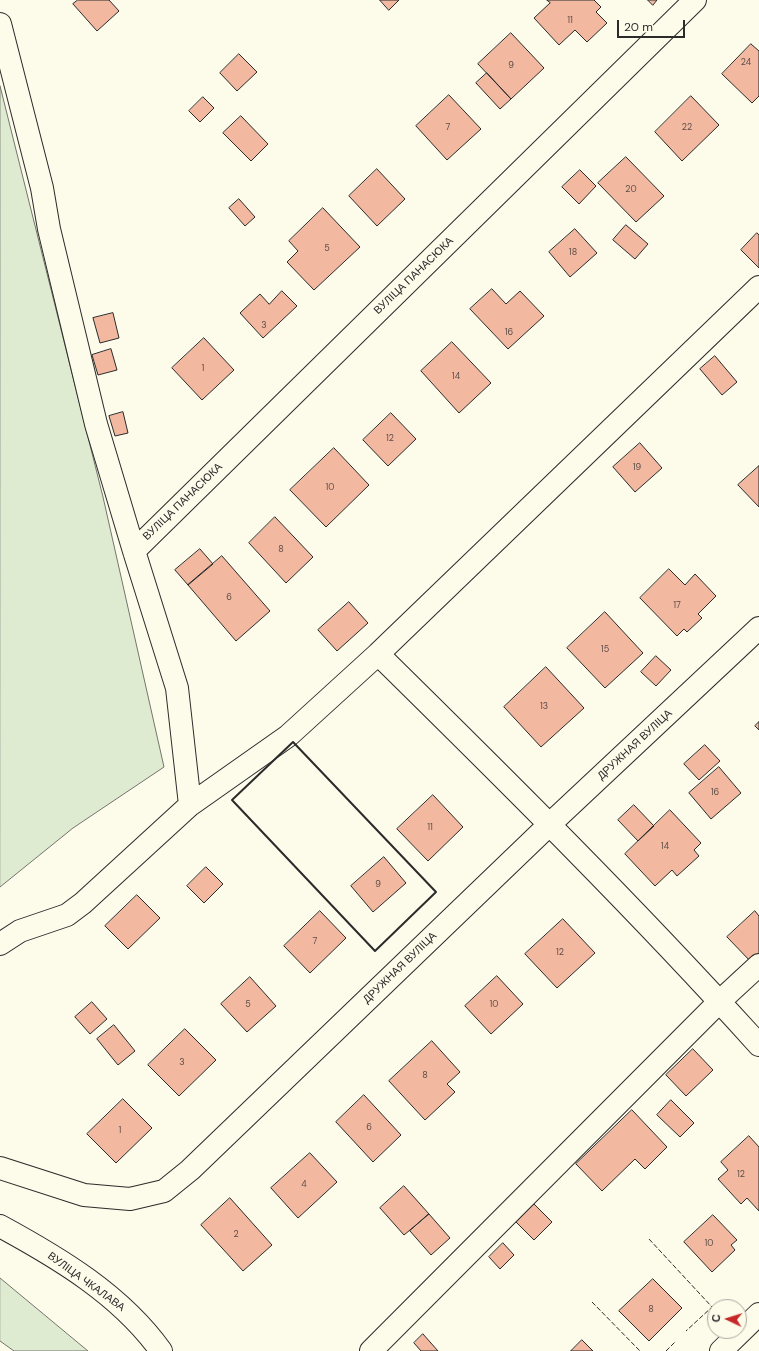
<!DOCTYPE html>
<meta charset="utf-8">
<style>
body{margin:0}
#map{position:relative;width:759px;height:1351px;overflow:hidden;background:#fdfbea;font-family:"DM Sans",sans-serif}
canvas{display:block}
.north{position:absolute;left:707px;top:1299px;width:40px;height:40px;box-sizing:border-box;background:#fdfbea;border:1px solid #a9a89e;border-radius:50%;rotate:274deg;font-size:11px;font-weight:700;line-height:16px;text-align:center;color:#2b2b2b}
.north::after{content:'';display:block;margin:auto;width:14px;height:18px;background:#c62828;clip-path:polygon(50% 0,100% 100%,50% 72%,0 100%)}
.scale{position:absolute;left:617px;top:20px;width:68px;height:18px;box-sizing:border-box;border:2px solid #2b2b2b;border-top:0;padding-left:5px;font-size:12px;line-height:14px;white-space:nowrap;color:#2b2b2b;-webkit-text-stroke:3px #fdfbea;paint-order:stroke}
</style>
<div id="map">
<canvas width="759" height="1351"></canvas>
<div class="north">С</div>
<div class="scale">20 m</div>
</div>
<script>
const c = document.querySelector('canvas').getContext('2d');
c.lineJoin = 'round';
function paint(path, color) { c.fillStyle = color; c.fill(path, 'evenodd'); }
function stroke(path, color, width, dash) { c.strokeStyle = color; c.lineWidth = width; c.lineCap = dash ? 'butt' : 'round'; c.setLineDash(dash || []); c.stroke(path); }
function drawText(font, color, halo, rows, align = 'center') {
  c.font = font + ' "DM Sans",sans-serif'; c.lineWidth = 3; c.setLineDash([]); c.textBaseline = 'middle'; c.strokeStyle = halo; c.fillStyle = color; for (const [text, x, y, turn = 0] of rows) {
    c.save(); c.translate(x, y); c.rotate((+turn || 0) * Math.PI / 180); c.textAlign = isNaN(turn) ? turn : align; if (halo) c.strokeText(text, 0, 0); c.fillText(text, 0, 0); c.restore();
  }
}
const green = new Path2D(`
 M 0,86 L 103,497 L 164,767 L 73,828 L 0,887 Z
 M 0,1278 L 88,1351 L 14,1351 L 0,1341 Z`);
paint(green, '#deebd1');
stroke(green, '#74746e', 1);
const building = new Path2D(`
 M 78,0 L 109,0 L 119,11 L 97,31 L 73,4 Z
 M 380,0 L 399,0 L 389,10 Z
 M 547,0 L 594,0 L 601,7 L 596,12 L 607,23 L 587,42 L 575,30 L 559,45 L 534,18 L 550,3 Z
 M 648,0 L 657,0 L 653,5 Z
 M 511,33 L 544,68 L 511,99 L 478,64 Z
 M 751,44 L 759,51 L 759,96 L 752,103 L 722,74 Z
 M 239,54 L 257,72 L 237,91 L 220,73 Z
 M 487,73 L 511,99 L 500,109 L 476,83 Z
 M 449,95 L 481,129 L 447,160 L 416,126 Z
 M 691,96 L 719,125 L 682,161 L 655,132 Z
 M 203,97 L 214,108 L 200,122 L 189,111 Z
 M 241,116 L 268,144 L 251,161 L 223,133 Z
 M 626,157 L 664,196 L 636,222 L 598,183 Z
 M 377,169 L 405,199 L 377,226 L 349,196 Z
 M 580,170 L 596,186 L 579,204 L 562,187 Z
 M 239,199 L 255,217 L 245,226 L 229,208 Z
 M 323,208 L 360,247 L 314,290 L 287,262 L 298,251 L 289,241 Z
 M 626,225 L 648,244 L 635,259 L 613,240 Z
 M 575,229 L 597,253 L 570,277 L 549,252 Z
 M 757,233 L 759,235 L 759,268 L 741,250 Z
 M 492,289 L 506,304 L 520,291 L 544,316 L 508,349 L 470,309 Z
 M 282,291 L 297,306 L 263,338 L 240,313 L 260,294 L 269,304 Z
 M 113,313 L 119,338 L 100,343 L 93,318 Z
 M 204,338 L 234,370 L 202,400 L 172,368 Z
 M 452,342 L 491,383 L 459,413 L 421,371 Z
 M 111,349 L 117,370 L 98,375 L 92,355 Z
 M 715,356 L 737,382 L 722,395 L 700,369 Z
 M 123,412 L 128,433 L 115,436 L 109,416 Z
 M 391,413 L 416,439 L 388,466 L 363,440 Z
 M 640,443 L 662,468 L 635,492 L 613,467 Z
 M 334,448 L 369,485 L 326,527 L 290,490 Z
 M 759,466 L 759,507 L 738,485 Z
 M 275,517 L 313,557 L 286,583 L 249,543 Z
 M 200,549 L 213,564 L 188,585 L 175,570 Z
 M 222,556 L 270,611 L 236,641 L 188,585 Z
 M 669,569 L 685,585 L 695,574 L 716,596 L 698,614 L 702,618 L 687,632 L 684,629 L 677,636 L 640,598 Z
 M 349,602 L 368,623 L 337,651 L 318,630 Z
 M 605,612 L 643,653 L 605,688 L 567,648 Z
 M 656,656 L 671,670 L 656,686 L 641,672 Z
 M 546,667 L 584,708 L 541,747 L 504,707 Z
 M 759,722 L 759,730 L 755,726 Z
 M 705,745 L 720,761 L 699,780 L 684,764 Z
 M 719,767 L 741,793 L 711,819 L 689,793 Z
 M 433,795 L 463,827 L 428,861 L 397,829 Z
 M 634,805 L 654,826 L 638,841 L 618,820 Z
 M 670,810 L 701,843 L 694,850 L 699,856 L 677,876 L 672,870 L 655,886 L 625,854 Z
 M 384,857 L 406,883 L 373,912 L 351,886 Z
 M 206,867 L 223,884 L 204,903 L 187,886 Z
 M 137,895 L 160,918 L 128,949 L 105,926 Z
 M 320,911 L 346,938 L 310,973 L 284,946 Z
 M 755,911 L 759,916 L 759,956 L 752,963 L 727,937 Z
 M 563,919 L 595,953 L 557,988 L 525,954 Z
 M 497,976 L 523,1004 L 491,1034 L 465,1006 Z
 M 250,977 L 276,1006 L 247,1032 L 221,1004 Z
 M 92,1002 L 107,1019 L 90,1034 L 75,1017 Z
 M 114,1025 L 135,1051 L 118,1065 L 97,1039 Z
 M 185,1029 L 216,1060 L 179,1096 L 148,1065 Z
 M 432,1041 L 460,1072 L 447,1084 L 455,1092 L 425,1120 L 389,1081 Z
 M 693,1049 L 713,1070 L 686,1096 L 666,1075 Z
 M 364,1095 L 401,1135 L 373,1162 L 336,1122 Z
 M 123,1099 L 152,1128 L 116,1163 L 87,1134 Z
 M 671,1100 L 694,1123 L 680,1137 L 657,1115 Z
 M 632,1110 L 667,1147 L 645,1169 L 635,1159 L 602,1191 L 576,1164 Z
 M 749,1136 L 759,1147 L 759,1211 L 747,1198 L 741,1204 L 718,1179 L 728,1170 L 721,1162 Z
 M 310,1153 L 337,1182 L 298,1218 L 271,1188 Z
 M 404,1186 L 429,1214 L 404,1235 L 380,1208 Z
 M 230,1198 L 272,1245 L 243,1271 L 201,1225 Z
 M 534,1204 L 552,1222 L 534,1240 L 516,1222 Z
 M 429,1214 L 450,1238 L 431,1255 L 410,1231 Z
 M 713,1215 L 737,1240 L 731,1245 L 735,1250 L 712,1272 L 684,1242 Z
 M 503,1243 L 514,1255 L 500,1269 L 489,1257 Z
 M 653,1279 L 682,1308 L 649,1341 L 619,1311 Z
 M 423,1334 L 438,1351 L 421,1351 L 414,1343 Z
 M 582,1340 L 593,1351 L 571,1351 Z`);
paint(building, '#f2b8a0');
stroke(building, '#2b2b2b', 1);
const minor = new Path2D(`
 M 0,24 L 42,188 L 49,229 L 96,424 L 134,551 L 177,688 L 190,805
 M 134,551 L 695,0
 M 378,654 C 508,782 637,910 759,1045
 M 0,944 L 20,931 L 67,915 L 83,903 L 190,805 L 288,736 L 378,654 L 759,287
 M 0,1168 L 84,1195 L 130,1199 L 164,1191 L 190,1170 L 550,824 L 759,628
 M 0,1226 C 59,1258 121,1295 161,1351
 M 371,1351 L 720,1001 L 759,965
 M 721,1351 L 759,1314`);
stroke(minor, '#2b2b2b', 24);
stroke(minor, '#fdfbea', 22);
stroke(new Path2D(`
 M 649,1239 L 712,1307 L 686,1331
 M 592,1302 L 640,1351
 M 666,1351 L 675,1342`), '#2b2b2b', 1, [5, 2]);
stroke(new Path2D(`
 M 293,742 L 436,892 L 375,951 L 232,800 Z`), '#2b2b2b', 2);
drawText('9px', '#5d4e48', null, [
 ["11",570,21],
 ["24",746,63],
 ["9",511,66],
 ["7",448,128],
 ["22",687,128],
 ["20",631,190],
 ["5",327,249],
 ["18",573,253],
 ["3",264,326],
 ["16",509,333],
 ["1",203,369],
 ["14",456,377],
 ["12",390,439],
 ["19",637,468],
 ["10",330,488],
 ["8",281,550],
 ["6",229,598],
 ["17",677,606],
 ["15",605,650],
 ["13",544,707],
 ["16",715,793],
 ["11",430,828],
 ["14",665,847],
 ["9",378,885],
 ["7",315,942],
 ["12",560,953],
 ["5",248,1005],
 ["10",494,1005],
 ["3",182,1063],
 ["8",425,1076],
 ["6",369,1128],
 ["1",120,1131],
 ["12",741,1175],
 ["4",304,1185],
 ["2",236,1235],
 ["10",709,1244],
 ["8",651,1310]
]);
drawText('11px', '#2b2b2b', '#fdfbea', [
 ["ВУЛІЦА ПАНАСЮКА",414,276,-44],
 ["ВУЛІЦА ПАНАСЮКА",183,502,-44],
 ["ДРУЖНАЯ ВУЛІЦА",635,745,-43],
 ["ДРУЖНАЯ ВУЛІЦА",400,968,-44],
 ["ВУЛІЦА ЧКАЛАВА",86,1282,36]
]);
</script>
